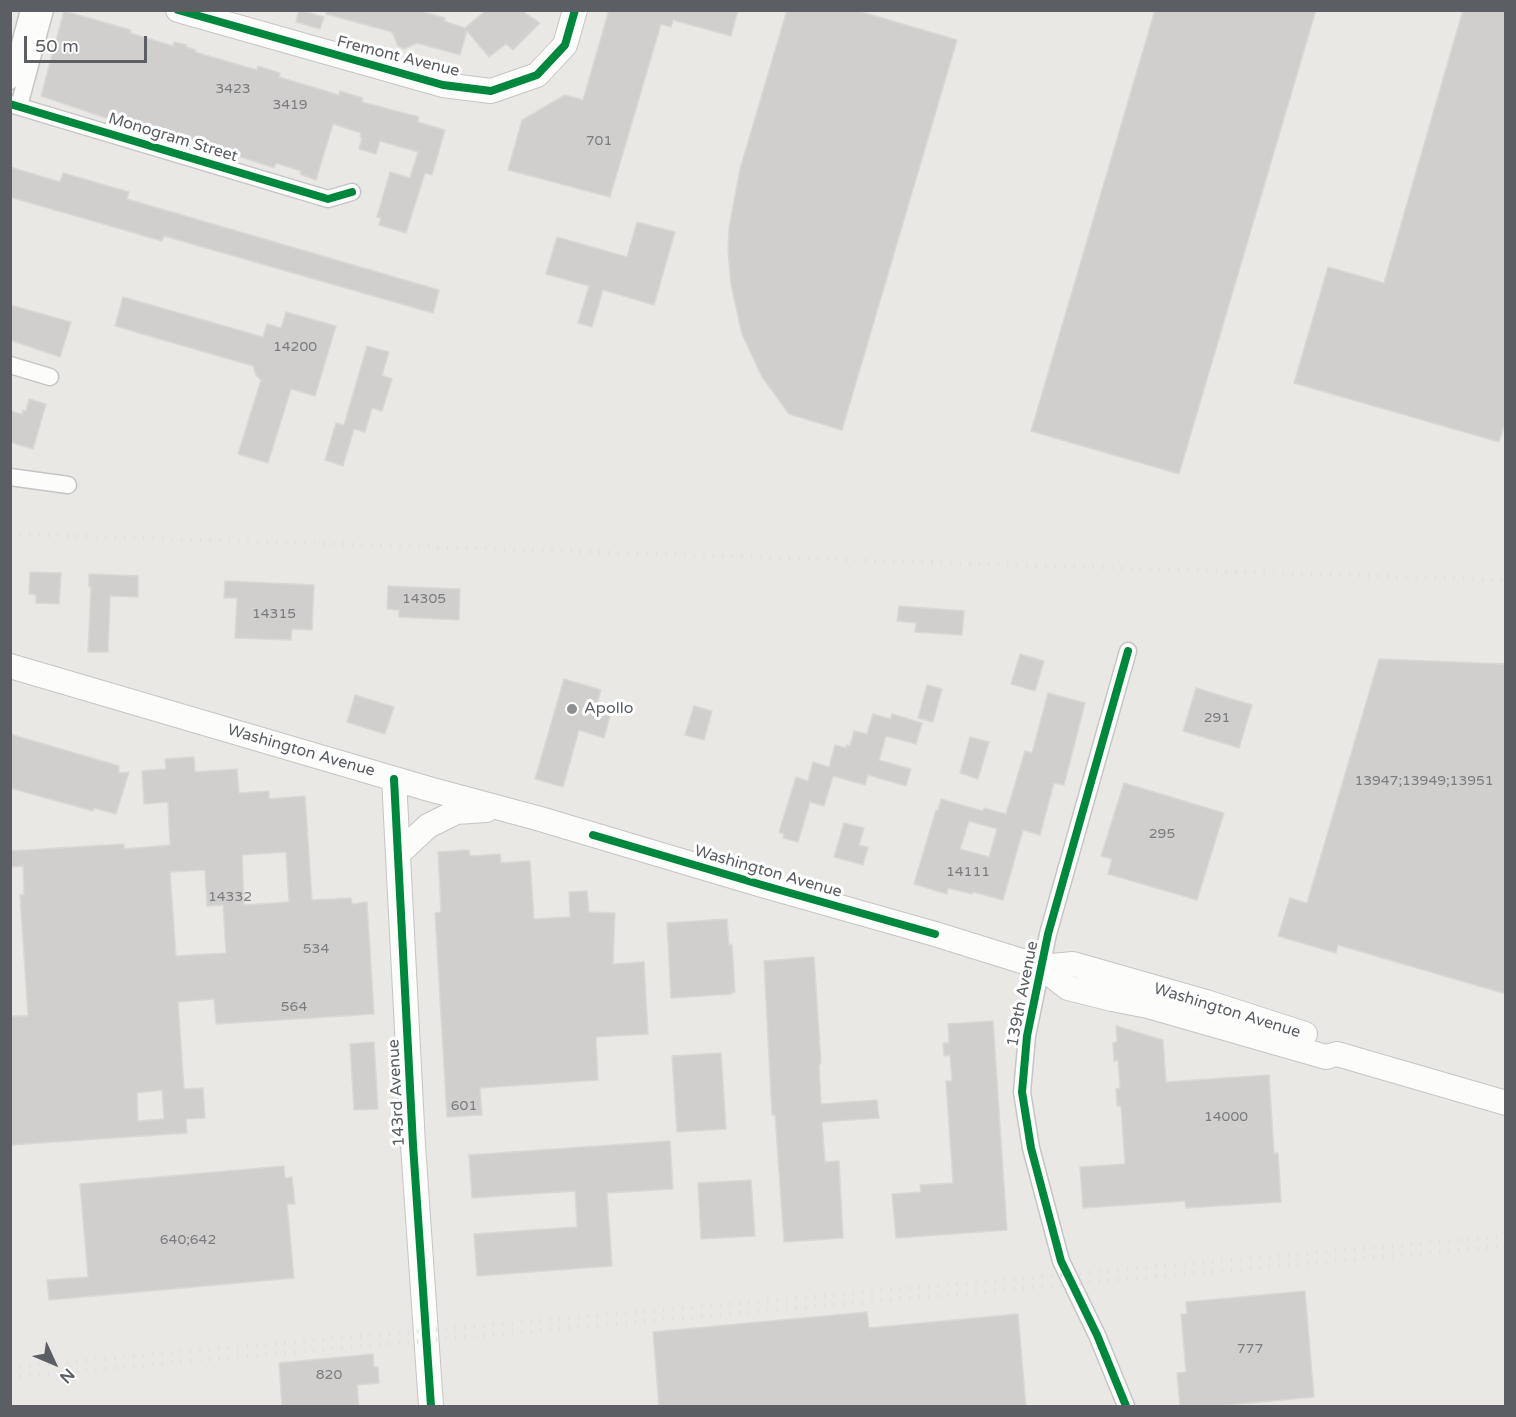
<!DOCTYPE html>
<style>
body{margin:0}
#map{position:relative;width:1516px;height:1417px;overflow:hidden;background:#eae8e5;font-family:"Varela Round",sans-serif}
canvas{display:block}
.frame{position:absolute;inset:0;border:12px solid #5b5f63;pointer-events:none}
.north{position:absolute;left:24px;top:1333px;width:60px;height:60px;-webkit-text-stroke:4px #fff;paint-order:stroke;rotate:134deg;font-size:16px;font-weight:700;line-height:24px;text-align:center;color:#5b5f63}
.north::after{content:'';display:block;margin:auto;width:21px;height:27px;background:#5b5f63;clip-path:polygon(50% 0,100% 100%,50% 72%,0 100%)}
.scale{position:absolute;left:24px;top:36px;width:123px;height:27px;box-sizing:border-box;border:3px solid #5b5f63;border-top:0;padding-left:8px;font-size:18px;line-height:21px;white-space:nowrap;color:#5b5f63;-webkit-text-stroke:4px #fff;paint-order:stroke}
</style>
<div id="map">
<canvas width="1516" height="1417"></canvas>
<div class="frame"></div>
<div class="north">N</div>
<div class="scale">50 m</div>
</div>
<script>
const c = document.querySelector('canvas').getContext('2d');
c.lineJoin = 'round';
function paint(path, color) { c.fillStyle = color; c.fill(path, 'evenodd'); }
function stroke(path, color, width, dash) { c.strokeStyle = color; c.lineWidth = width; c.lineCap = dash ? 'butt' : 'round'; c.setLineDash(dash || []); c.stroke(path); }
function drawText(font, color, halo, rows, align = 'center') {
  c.font = font + ' "Varela Round",sans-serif'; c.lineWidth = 6; c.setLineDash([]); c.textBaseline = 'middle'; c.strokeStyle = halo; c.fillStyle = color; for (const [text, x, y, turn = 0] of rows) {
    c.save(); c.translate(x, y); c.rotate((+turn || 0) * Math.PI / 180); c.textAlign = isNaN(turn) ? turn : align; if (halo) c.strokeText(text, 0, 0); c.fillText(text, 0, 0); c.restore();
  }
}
const building = new Path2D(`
 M 299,10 L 324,17 L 320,29 L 296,22 Z
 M 327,10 L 417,10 L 445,18 L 444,21 L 465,28 L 486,10 L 521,10 L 540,23 L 513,50 L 506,44 L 489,57 L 467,31 L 460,55 L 417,43 L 404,49 L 398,46 L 392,32 L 326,14 Z
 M 609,10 L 738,10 L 731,36 L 673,20 L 671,27 L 661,24 L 610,197 L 508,170 L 522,120 L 565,95 L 583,100 Z
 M 787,10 L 855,10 L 957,40 L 842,430 L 789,414 L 762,377 L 742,334 L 731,285 L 728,250 L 729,228 L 740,169 Z
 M 1155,10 L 1316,10 L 1179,474 L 1031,431 Z
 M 1463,10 L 1506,10 L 1506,420 L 1499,442 L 1294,383 L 1328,267 L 1384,283 Z
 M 64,11 L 131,30 L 130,33 L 173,46 L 174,42 L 187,45 L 186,47 L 196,50 L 195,52 L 257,70 L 258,66 L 280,73 L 279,77 L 339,95 L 340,91 L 353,95 L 363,98 L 362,102 L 419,117 L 418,122 L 445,130 L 432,175 L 425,173 L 406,233 L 379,225 L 381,218 L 377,217 L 390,172 L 410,178 L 418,152 L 380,141 L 376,154 L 359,149 L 362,138 L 360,137 L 361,133 L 333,124 L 316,180 L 300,174 L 301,171 L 276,163 L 274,168 L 187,139 L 182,140 L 127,125 L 41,96 Z
 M 10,167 L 60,182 L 63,173 L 129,192 L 127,199 L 439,290 L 433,313 L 164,236 L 162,241 L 10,197 Z
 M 637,222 L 675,232 L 654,305 L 603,290 L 592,327 L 578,323 L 589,286 L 546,274 L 557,237 L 627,257 Z
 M 123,297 L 263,337 L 267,324 L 281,328 L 286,312 L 336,326 L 315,396 L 291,389 L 268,463 L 238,454 L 261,380 L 256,375 L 253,366 L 115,326 Z
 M 10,305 L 71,322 L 60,357 L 10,340 Z
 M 367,346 L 389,352 L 382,375 L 392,379 L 382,411 L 372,408 L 365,432 L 354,429 L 343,466 L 325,460 L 336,423 L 344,425 Z
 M 29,399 L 46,404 L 33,449 L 10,442 L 10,411 L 22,414 L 23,410 L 26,411 Z
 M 30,572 L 61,573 L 59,604 L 36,603 L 36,595 L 29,594 Z
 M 89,574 L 138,576 L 138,597 L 110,596 L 108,652 L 88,652 L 91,587 L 89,587 Z
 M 225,581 L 314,585 L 312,630 L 292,629 L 291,640 L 235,638 L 237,598 L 224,598 Z
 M 388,586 L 460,589 L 459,620 L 399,617 L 399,610 L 387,609 Z
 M 899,606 L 964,611 L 962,635 L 915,632 L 916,623 L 897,621 Z
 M 1020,654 L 1044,661 L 1035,691 L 1011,684 Z
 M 1379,659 L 1506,664 L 1506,994 L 1338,945 L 1336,953 L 1278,936 L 1290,898 L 1307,903 Z
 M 564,679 L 601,690 L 595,711 L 610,716 L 604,738 L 579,730 L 563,787 L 535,779 Z
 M 927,685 L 942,689 L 933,722 L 918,718 Z
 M 1196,688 L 1252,705 L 1239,748 L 1183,731 Z
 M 1048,693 L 1085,703 L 1064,785 L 1054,783 L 1040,835 L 1023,830 L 1003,900 L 973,892 L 972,894 L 948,888 L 947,894 L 914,884 L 936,810 L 938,810 L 941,799 L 983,811 L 984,808 L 1006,814 L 1025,751 L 1032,753 ZM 969,821 L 997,829 L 989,857 L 960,849 Z
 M 355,695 L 394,707 L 385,734 L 347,722 Z
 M 694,706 L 712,711 L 704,740 L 685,735 Z
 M 873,714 L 891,719 L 892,714 L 922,723 L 916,744 L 886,736 L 879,760 L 911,769 L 906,786 L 868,775 L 865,785 L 833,776 L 824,806 L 810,802 L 798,842 L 783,838 L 784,834 L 779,832 L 796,777 L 808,781 L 813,762 L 829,767 L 835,745 L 846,748 L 847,745 L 850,746 L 854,731 L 867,734 Z
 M 10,734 L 119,766 L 119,773 L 129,772 L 116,814 L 94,808 L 93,811 L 10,788 Z
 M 970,737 L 989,742 L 978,779 L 960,773 Z
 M 194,757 L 195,772 L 237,769 L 239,793 L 269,791 L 269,799 L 305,796 L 312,900 L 351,898 L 352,904 L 367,902 L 374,1014 L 216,1024 L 214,999 L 178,1002 L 184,1089 L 203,1088 L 205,1118 L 186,1119 L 187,1133 L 10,1145 L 10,1016 L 28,1016 L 20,895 L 24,895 L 23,866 L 10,867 L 10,851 L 124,844 L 124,849 L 170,845 L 168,802 L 144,804 L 142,771 L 166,769 L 165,759 ZM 286,852 L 289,902 L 244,905 L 242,855 ZM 205,870 L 207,906 L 223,905 L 226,953 L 176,956 L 170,872 ZM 162,1090 L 164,1119 L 138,1121 L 137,1093 Z
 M 1124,783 L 1224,813 L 1197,900 L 1108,874 L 1112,859 L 1101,856 Z
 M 844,823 L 864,828 L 859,845 L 868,847 L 863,865 L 834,857 Z
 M 469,850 L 470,856 L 500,854 L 501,863 L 530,861 L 534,919 L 570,917 L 569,892 L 587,891 L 589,912 L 615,913 L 613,964 L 644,962 L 648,1034 L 596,1037 L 598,1080 L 480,1088 L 482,1115 L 447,1117 L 435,913 L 441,912 L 438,852 Z
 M 727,919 L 729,945 L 732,944 L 735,992 L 732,992 L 732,994 L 671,998 L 667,923 Z
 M 814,957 L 821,1064 L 819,1064 L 821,1104 L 877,1100 L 879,1118 L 822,1122 L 825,1162 L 839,1161 L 843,1238 L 784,1242 L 775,1115 L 772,1115 L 764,961 Z
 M 993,1021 L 1007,1230 L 896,1238 L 892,1194 L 921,1192 L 920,1185 L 953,1183 L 946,1081 L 952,1081 L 950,1055 L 944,1056 L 943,1043 L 949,1043 L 948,1024 Z
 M 1116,1026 L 1163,1040 L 1166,1082 L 1269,1075 L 1274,1153 L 1278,1153 L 1281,1202 L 1186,1208 L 1185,1201 L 1083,1208 L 1080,1167 L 1125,1164 L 1121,1106 L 1117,1106 L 1116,1089 L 1120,1088 L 1118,1060 L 1114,1061 L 1113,1043 L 1117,1042 Z
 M 374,1042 L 378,1109 L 354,1110 L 350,1044 Z
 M 721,1053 L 726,1129 L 677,1132 L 672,1056 Z
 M 670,1141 L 673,1189 L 607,1193 L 612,1266 L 477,1276 L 474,1234 L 577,1227 L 575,1191 L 472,1198 L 469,1155 Z
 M 284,1166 L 285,1178 L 292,1177 L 295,1204 L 287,1204 L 294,1278 L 49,1300 L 47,1280 L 88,1277 L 80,1184 Z
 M 751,1180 L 755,1236 L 701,1239 L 698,1183 Z
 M 1305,1291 L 1314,1397 L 1207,1407 L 1180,1407 L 1177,1373 L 1186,1372 L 1181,1314 L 1187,1314 L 1186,1302 Z
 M 867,1312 L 869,1328 L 1018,1314 L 1026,1407 L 659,1407 L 653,1332 Z
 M 373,1354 L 374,1367 L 378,1367 L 379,1383 L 357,1385 L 359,1407 L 282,1407 L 279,1363 Z`);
paint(building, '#d1cfce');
stroke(building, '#dad7d4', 1.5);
const street = new Path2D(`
 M 10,81 L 29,10
 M 10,104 L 328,199 L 352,192
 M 19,106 L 45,10
 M 10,365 L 50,377
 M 10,477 L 68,485
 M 1126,1406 L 1097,1335 L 1061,1261 L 1031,1148 L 1022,1092 L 1027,1036 L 1048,934 L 1128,651`);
const secondary = new Path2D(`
 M 178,10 L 443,85 L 491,91 L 537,75 L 565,45 L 575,10
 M 10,666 L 429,789 L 537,818 L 762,885 L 935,934 L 1041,967 L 1068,988 L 1112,999 L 1148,1006 L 1326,1057 L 1337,1054 L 1506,1103
 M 394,779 L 413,1145 L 431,1406
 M 398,854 L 428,826 L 456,812 L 486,810
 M 1041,967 L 1073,964 L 1206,1002 L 1305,1034`);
stroke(street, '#c6c5c6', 19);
stroke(secondary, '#c6c5c6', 26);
stroke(street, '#fcfcfb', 16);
stroke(secondary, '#fcfcfb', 24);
stroke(new Path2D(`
 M 10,534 L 1506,580
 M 10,1367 L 1506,1236
 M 10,1377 L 1506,1246`), '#e2e1e2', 4.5, [1.5, 8]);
stroke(new Path2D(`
 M 178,10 L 443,85 L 491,91 L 537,75 L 565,45 L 575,10
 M 10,104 L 328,199 L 352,192
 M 394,779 L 413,1145 L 431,1406
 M 593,835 L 762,885 L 935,934
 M 1126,1406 L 1097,1335 L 1061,1261 L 1031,1148 L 1022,1092 L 1027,1036 L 1048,934 L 1128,651`), '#00873e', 8);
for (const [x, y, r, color] of [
 [572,709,6,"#8d8f90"]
]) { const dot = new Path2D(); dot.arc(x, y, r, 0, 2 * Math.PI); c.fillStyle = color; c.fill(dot); stroke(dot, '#fff', 2); }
drawText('14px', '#7a7c7f', null, [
 ["3423",233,89],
 ["3419",290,105],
 ["701",599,141],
 ["14200",295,347],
 ["14305",424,599],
 ["14315",274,614],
 ["291",1217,718],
 ["13947;13949;13951",1424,781],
 ["295",1162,834],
 ["14111",968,872],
 ["14332",230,897],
 ["534",316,949],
 ["564",294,1007],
 ["601",464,1106],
 ["14000",1226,1117],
 ["640;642",188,1240],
 ["777",1250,1349],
 ["820",329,1375]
]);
drawText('16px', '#5b5f63', '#fff', [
 ["Fremont Avenue",398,57,14],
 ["Monogram Street",173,138,17],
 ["Washington Avenue",301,751,16],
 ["Washington Avenue",768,872,16],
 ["139th Avenue",1023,994,-79],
 ["Washington Avenue",1227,1011,17],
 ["143rd Avenue",397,1093,-93]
]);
drawText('16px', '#5b5f63', '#fff', [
 ["Apollo",584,709]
], 'left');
</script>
